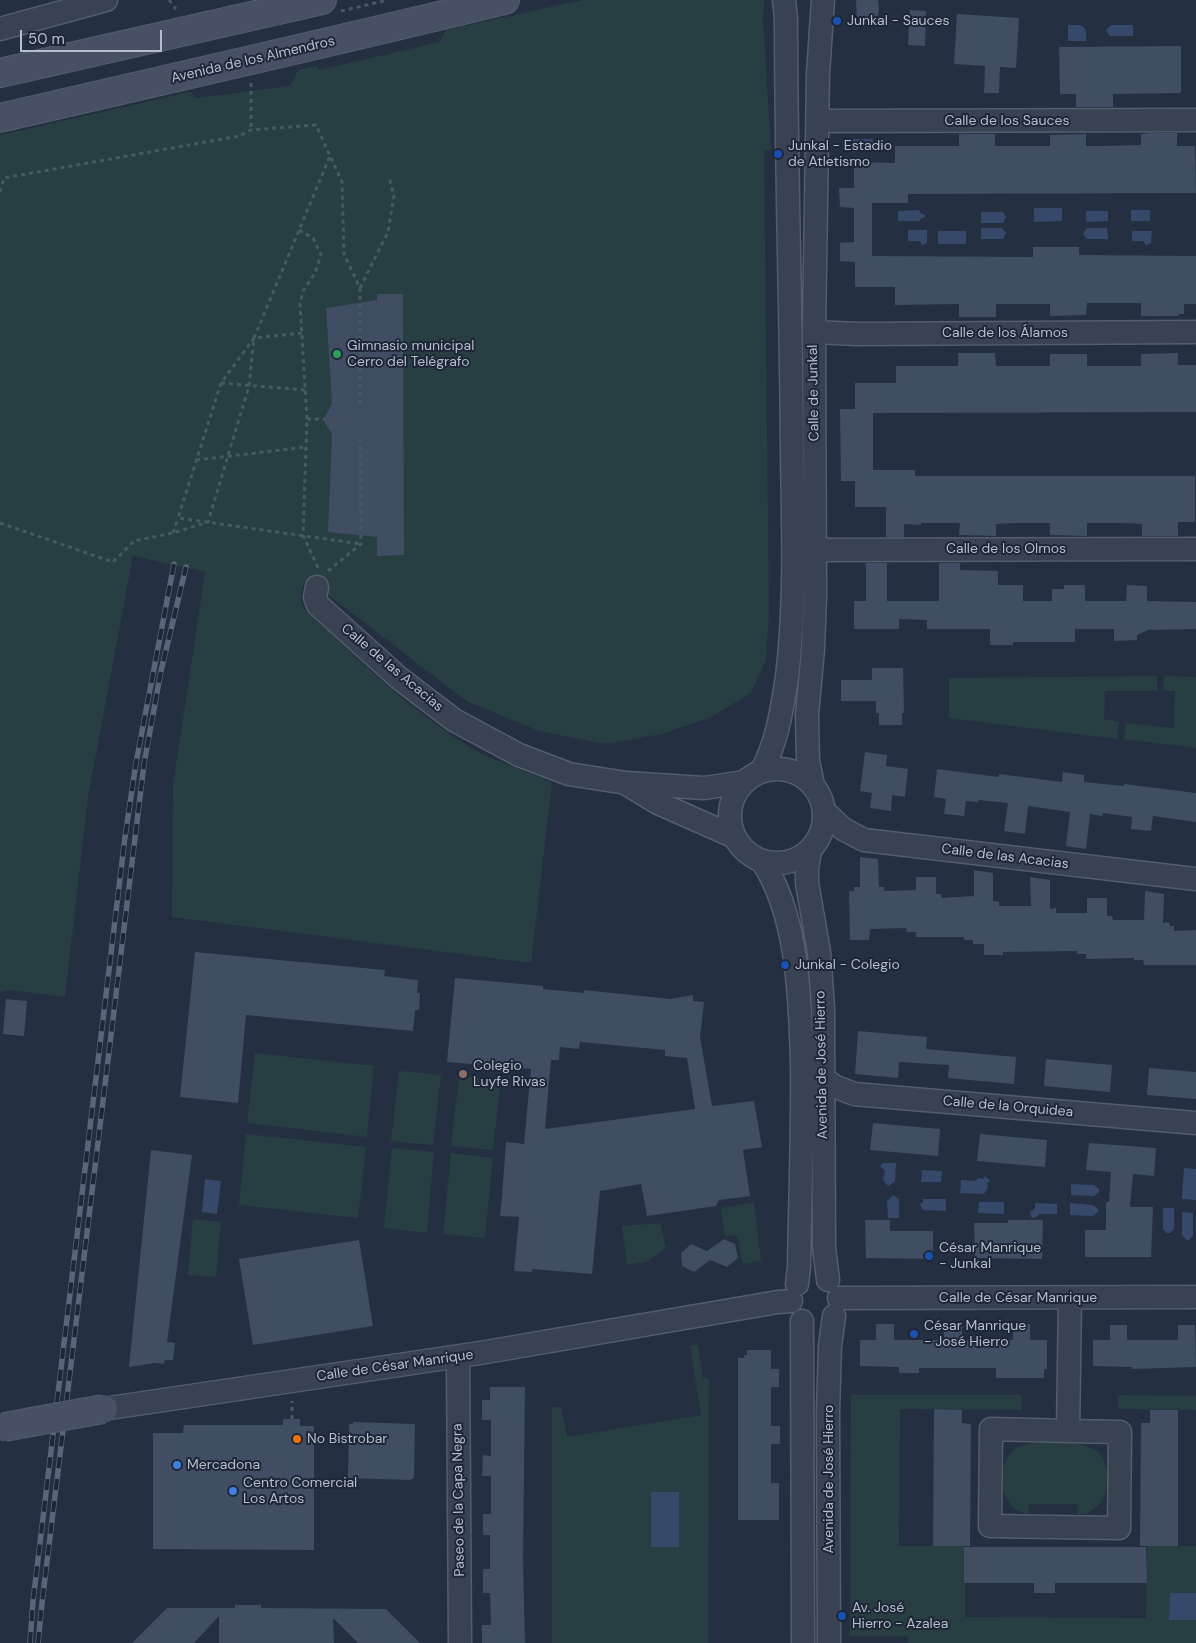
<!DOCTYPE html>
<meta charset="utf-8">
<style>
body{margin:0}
#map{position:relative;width:1196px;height:1643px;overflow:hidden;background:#242f42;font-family:"DM Sans",sans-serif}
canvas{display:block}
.scale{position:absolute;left:20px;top:30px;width:142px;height:22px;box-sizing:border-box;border:2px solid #b6bdcc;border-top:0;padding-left:6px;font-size:15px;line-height:18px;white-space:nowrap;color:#b6bdcc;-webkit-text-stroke:4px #1e2737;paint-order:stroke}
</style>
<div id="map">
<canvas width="1196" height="1643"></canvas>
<div class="scale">50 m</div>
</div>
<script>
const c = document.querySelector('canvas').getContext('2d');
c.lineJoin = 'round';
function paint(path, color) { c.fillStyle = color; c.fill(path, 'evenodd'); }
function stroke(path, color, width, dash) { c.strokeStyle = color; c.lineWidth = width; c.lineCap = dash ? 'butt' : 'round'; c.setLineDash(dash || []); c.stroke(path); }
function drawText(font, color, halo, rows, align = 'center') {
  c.font = font + ' "DM Sans",sans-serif'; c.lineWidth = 4; c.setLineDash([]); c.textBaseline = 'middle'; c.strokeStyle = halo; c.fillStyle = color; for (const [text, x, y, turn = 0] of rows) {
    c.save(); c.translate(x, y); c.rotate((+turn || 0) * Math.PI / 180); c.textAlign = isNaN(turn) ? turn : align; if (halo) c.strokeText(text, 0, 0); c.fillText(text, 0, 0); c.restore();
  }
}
paint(new Path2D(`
 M 582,0 L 764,0 L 764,1 L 763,18 L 771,150 L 764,150 L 769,612 L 766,660 L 751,693 L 711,717 L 662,734 L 605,744 L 539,731 L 468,702 L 311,582 L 304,582 C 302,589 299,597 302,604 C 304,612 321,625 328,631 C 373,674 421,718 475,750 C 499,764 528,770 552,783 L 531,963 L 172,917 L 173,785 L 205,572 L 133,556 L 88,797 L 65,997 L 11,990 L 0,992 L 0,135 L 190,92 L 196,98 L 290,86 L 298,70 L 316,66 L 319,70 L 439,42 L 446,30 Z
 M 1157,676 L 1157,691 L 1105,691 L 1104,719 L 1119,722 L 1117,739 L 949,718 L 949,678 Z
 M 1164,676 L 1196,677 L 1196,748 L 1124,739 L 1126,723 L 1174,728 L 1175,691 L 1163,691 Z
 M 255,1053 L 374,1066 L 367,1137 L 247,1123 Z
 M 399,1071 L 441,1075 L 433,1145 L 391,1141 Z
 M 459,1076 L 501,1080 L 493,1150 L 451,1146 Z
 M 246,1134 L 366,1147 L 358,1218 L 239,1205 Z
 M 392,1148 L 434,1152 L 427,1233 L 384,1228 Z
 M 451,1153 L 493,1158 L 485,1238 L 443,1234 Z
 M 754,1202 L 761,1261 L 743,1264 L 737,1235 L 725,1236 L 721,1208 Z
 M 193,1219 L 221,1222 L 216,1277 L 188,1275 Z
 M 660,1223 L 666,1248 L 646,1262 L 627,1265 L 622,1226 Z
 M 698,1345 L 703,1378 L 709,1379 L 708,1643 L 552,1643 L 552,1407 L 561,1407 L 567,1437 L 701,1415 L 690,1346 Z
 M 851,1395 L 1021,1395 L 1022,1410 L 900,1409 L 899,1546 L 965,1546 L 965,1617 L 1146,1618 L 1147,1546 L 1196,1546 L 1196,1643 L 908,1643 L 907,1636 L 850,1636 Z
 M 1118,1395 L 1196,1396 L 1196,1410 L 1118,1409 Z
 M 1031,1443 C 1063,1444 1110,1435 1107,1481 C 1106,1499 1102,1505 1086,1514 L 1078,1514 L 1077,1504 L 1029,1504 L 1028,1514 C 1022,1512 1016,1510 1011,1505 C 999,1492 999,1462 1013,1451 C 1018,1446 1025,1445 1031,1443 Z`), '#273e43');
paint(new Path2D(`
 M 1068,25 C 1083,25 1087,24 1086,41 L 1068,41 Z
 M 1111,25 L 1133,25 L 1133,36 L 1110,36 L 1106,30 Z
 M 851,139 L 873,139 L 873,149 L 859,149 L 854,153 L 850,149 Z
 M 1034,208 L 1062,208 L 1062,221 L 1034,222 Z
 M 919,210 L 920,213 L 925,215 L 925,217 L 920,219 L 920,221 L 898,221 L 898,211 Z
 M 1131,210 L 1150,210 L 1150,221 L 1131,221 Z
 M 1086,211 L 1108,211 L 1108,221 L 1086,222 Z
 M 981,212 L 1003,212 L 1006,217 L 1003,223 L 981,223 Z
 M 981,228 L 1002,228 L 1006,233 L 1003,239 L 981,239 Z
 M 1087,228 L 1107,228 L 1108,239 L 1087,239 L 1083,234 Z
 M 908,230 L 927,230 L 927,243 L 923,245 L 919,241 L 908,241 Z
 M 938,231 L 966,231 L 966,244 L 938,244 Z
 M 1132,231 L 1152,231 L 1151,243 L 1146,245 L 1143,241 L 1132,241 Z
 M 883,1163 L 896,1163 L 895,1181 L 889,1186 L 886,1184 L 883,1180 L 885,1171 L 880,1166 Z
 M 1184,1168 L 1196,1169 L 1196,1200 L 1182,1199 Z
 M 922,1170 L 942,1171 L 941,1182 L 921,1182 Z
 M 985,1176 L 990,1181 L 987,1183 L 988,1187 L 984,1194 L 960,1193 L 961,1180 L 975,1181 L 979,1178 L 983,1179 Z
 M 205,1179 L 221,1181 L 217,1214 L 202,1212 Z
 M 1071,1184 L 1094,1185 L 1099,1189 L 1099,1192 L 1094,1196 L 1071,1195 Z
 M 892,1196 L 895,1196 L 899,1200 L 899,1218 L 888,1218 L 887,1201 Z
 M 923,1199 L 946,1199 L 946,1211 L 923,1210 L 920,1204 L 923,1202 Z
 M 979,1202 L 1004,1202 L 1004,1214 L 978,1213 Z
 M 1035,1203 L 1057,1204 L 1057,1214 L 1039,1214 L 1037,1217 L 1032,1218 L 1030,1214 L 1031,1211 L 1035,1209 Z
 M 1070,1203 L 1093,1205 L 1098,1209 L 1098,1212 L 1093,1216 L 1070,1215 Z
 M 1163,1208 L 1174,1208 L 1174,1229 L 1170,1233 L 1167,1233 L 1163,1229 Z
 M 1182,1212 L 1193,1213 L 1193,1235 L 1189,1240 L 1186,1240 L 1182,1235 Z
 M 651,1492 L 679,1492 L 679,1547 L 651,1547 Z
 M 1170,1593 L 1196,1593 L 1196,1620 L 1169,1620 Z`), '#37496a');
paint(new Path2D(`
 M 856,0 L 878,0 L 879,8 L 877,23 L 869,25 L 857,22 Z
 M 910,10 L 926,11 L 925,46 L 908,45 Z
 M 957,14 L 1019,18 L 1016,68 L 1000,67 L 999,93 L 984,93 L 985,66 L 954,64 Z
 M 1181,46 L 1181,93 L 1113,94 L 1113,107 L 1076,107 L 1076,94 L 1060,94 L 1059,47 Z
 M 1150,133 L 1177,133 L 1177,146 L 1195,146 L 1196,193 L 908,194 L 908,203 L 872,203 L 872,256 L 1033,257 L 1033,247 L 1079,247 L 1079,255 L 1196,256 L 1196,304 L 1184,304 L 1184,314 L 1178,314 L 1179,316 L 1141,316 L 1141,303 L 1087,303 L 1086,315 L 1050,316 L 1050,304 L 996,304 L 996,317 L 959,317 L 959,304 L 895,305 L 895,287 L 855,287 L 855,262 L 840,261 L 840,243 L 854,242 L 854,208 L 840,207 L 839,188 L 854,188 L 854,162 L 895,163 L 895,146 L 959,146 L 959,134 L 995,134 L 995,146 L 1050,146 L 1050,135 L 1086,134 L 1086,146 L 1104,146 L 1141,145 L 1141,134 Z
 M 377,294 L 403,294 L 404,555 L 377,556 L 377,537 L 328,532 L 332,434 L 325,423 L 325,417 L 332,404 L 326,308 L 377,300 Z
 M 958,353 L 995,353 L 996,366 L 1050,366 L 1050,354 L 1087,354 L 1087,366 L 1141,366 L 1141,354 L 1178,353 L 1178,365 L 1196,365 L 1196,412 L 873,413 L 873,470 L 915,470 L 915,476 L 1195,476 L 1195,522 L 1178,522 L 1178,536 L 1142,536 L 1142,524 L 1124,523 L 1087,523 L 1087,536 L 1050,535 L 1050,523 L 1014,523 L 996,524 L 996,536 L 959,535 L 960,523 L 921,523 L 921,525 L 904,524 L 904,537 L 886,537 L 886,507 L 855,507 L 855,481 L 841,481 L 840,409 L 855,409 L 855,383 L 896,383 L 896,366 L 958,366 Z
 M 866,563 L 887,563 L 887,601 L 939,601 L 939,563 L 960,563 L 960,570 L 998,571 L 998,585 L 1023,585 L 1023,601 L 1052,601 L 1052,589 L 1064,589 L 1064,585 L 1085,585 L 1085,601 L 1126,601 L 1127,585 L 1147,586 L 1147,601 L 1196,602 L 1196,629 L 1148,630 L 1137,635 L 1137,640 L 1114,641 L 1114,629 L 1075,629 L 1075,642 L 1013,642 L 1013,645 L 990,645 L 990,629 L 927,629 L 927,620 L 899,619 L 899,629 L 854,629 L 854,601 L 866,601 Z
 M 872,668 L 903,668 L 904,713 L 902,713 L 902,725 L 879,725 L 879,713 L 876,713 L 876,701 L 841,701 L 841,680 L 872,680 Z
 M 865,752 L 887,755 L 886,766 L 908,769 L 905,797 L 892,795 L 891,811 L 870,808 L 872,793 L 860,791 Z
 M 937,769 L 999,777 L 999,774 L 1062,782 L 1063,772 L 1084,775 L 1084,782 L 1124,786 L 1124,784 L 1196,793 L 1196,822 L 1153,816 L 1151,831 L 1131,829 L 1132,817 L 1103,813 L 1102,816 L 1090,814 L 1086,849 L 1066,846 L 1070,812 L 1028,806 L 1025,834 L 1004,831 L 1008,803 L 979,800 L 978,802 L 966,801 L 964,816 L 944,814 L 946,799 L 934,797 Z
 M 860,857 L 878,859 L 879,887 L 884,887 L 884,891 L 916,890 L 916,877 L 936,877 L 936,894 L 941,894 L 942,898 L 974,896 L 974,870 L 993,873 L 993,901 L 999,902 L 999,906 L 1031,906 L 1030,877 L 1050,880 L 1050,909 L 1056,908 L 1056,913 L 1087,913 L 1087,898 L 1107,898 L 1107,916 L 1112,916 L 1113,920 L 1144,920 L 1145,891 L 1164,894 L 1163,923 L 1169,922 L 1170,926 L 1174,926 L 1174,931 L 1196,930 L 1196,965 L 1144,965 L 1143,960 L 1134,960 L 1134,958 L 1086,959 L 1086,954 L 1077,954 L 1077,951 L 1003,952 L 1003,955 L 984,955 L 984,944 L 973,944 L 973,940 L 964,940 L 964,937 L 916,937 L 916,932 L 907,932 L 906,928 L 870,929 L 869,940 L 850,940 L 849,891 L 854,891 L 854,887 L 860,887 Z
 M 195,952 L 385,970 L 384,976 L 418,980 L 417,993 L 420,993 L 419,1010 L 415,1010 L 413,1031 L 246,1015 L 238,1103 L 180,1097 Z
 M 455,978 L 543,986 L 543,989 L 584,993 L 584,990 L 670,999 L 693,995 L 693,1001 L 704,1002 L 700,1037 L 712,1106 L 754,1101 L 762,1147 L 743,1150 L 750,1196 L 719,1200 L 716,1206 L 647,1216 L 641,1184 L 600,1191 L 592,1274 L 532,1269 L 532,1272 L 514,1271 L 519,1217 L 500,1216 L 502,1196 L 506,1142 L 524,1144 L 531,1069 L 447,1062 ZM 580,1042 L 665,1050 L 665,1056 L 687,1058 L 695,1109 L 545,1129 L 551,1060 L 559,1060 L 560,1047 L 579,1049 Z
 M 6,999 L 27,1001 L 24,1036 L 3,1034 Z
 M 858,1031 L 927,1037 L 926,1049 L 1016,1057 L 1014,1084 L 948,1078 L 949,1065 L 899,1062 L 898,1078 L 855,1074 Z
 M 1046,1059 L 1112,1065 L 1110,1092 L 1044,1086 Z
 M 1149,1068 L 1196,1072 L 1196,1099 L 1147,1095 Z
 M 873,1123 L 940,1129 L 938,1156 L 870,1150 Z
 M 980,1134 L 1047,1140 L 1045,1167 L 977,1161 Z
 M 1089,1143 L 1156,1148 L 1154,1176 L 1133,1174 L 1130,1207 L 1153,1207 L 1151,1257 L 1085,1257 L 1085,1230 L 1106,1230 L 1106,1202 L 1109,1202 L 1111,1172 L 1086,1170 Z
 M 151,1150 L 192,1155 L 167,1342 L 175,1343 L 173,1360 L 165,1360 L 164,1364 L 154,1363 L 129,1367 Z
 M 865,1220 L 890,1220 L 890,1231 L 933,1231 L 933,1259 L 866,1258 Z
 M 1008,1220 L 1043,1220 L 1042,1259 L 975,1258 L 974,1223 L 1008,1223 Z
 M 724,1239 L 735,1244 L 738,1258 L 727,1267 L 710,1260 L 694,1272 L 682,1266 L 681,1253 L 691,1244 L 707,1251 Z
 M 359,1240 L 373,1326 L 253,1345 L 239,1259 Z
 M 876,1324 L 894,1324 L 894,1340 L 944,1340 L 944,1324 L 962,1324 L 962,1340 L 1013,1340 L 1013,1324 L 1030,1324 L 1030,1340 L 1047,1340 L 1047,1369 L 1044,1369 L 1044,1378 L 996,1378 L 996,1368 L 919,1368 L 919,1373 L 899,1373 L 899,1367 L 860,1366 L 860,1340 L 876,1340 Z
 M 1110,1325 L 1127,1325 L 1127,1340 L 1178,1340 L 1178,1325 L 1195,1325 L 1196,1367 L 1132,1369 L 1132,1367 L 1093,1366 L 1093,1340 L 1110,1340 Z
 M 747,1350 L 771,1350 L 771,1369 L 779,1369 L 779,1387 L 771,1387 L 771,1426 L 780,1426 L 780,1444 L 771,1444 L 771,1483 L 779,1483 L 779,1520 L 738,1520 L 738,1358 L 744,1358 L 744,1355 L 747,1355 Z
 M 490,1387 L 525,1387 L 523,1559 L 525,1643 L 482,1643 L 482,1625 L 491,1625 L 490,1593 L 483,1593 L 483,1569 L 490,1569 L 490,1535 L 483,1535 L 483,1514 L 491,1514 L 491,1476 L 482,1476 L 483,1455 L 491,1456 L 491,1420 L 482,1420 L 482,1400 L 490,1400 Z
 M 934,1409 L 962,1410 L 962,1423 L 971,1424 L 970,1546 L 933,1546 Z
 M 1150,1410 L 1178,1410 L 1178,1546 L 1140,1546 L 1141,1423 L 1150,1423 Z
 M 283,1419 L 300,1419 L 300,1426 L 314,1426 L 314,1550 L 153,1549 L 153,1433 L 183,1433 L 184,1425 L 283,1425 Z
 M 353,1422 L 415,1424 L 414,1478 L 410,1480 L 348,1478 L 349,1424 L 353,1424 Z
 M 964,1547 L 1146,1547 L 1147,1583 L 1055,1583 L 1055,1593 L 1034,1593 L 1034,1583 L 964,1583 Z
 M 235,1605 L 261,1605 L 261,1608 L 386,1609 L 420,1643 L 358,1643 L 333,1618 L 334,1643 L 219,1643 L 219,1616 L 194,1643 L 132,1643 L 167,1608 L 235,1608 Z`), '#404d62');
const street = new Path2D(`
 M 0,29 L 106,0
 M 818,121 L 1196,120
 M 814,332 L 857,334 L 1196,332
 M 816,550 L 1196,549
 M 317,587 L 315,597 L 318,605 L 399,678 L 454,720 L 519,755 L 569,774 L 626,783 L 704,788 L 745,782
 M730 816a47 47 0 1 1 94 0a47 47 0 1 1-94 0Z
 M 761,772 C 777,743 782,709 787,677 C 796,602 793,527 792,452 C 791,307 786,163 786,18 L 784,0
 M 627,784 L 658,803 L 735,837
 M 813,785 L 808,761 L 807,715 L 813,649 L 815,596 L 814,332 L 818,74 L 823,0
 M 824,811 L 843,829 L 864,840 L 1196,879
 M 810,851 L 807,869 L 807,883 L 819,952 L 823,1008 L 824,1247 L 828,1280
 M 762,861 C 798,915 800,998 802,1061 C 803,1130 800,1198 799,1267 L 797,1284
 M 824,1079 L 834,1086 L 854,1094 L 1196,1123
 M 839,1298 L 1196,1297
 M 802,1321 L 803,1643
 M 458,1357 L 460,1643
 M 103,1409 L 480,1353 L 778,1302 L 791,1301
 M 1068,1431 L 1120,1432 L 1119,1528 L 990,1526 L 991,1429 L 1068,1431 L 1070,1298
 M 829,1643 L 828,1411 L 830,1346 L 834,1316`);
const secondary = new Path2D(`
 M 0,73 L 322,0
 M 0,118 C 168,79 337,41 505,0`);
stroke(street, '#545d6c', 25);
stroke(secondary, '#545d6c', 30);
stroke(new Path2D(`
 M 169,0 L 176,9
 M 341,11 L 388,0
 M 251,83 L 251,130
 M 0,192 L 4,178 L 239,136 L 251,130 L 316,125 L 342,182 L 344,254 L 360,288 L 360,406
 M 299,230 L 313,238 L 321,255 L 315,273 L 303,291 L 300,304 L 307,419 L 303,535 L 318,568
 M 360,288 L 388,232 L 394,196 L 389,177
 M 302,333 L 254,338 L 221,383 L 178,518 L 361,544
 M 221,383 L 305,390
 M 307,419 L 325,419
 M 196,460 L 306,447
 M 0,523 L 113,562 L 134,541 L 173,533 L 208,522 L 249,386 L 254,338 L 330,156
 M 173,533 L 178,518
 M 328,571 L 361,544 L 360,434
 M 292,1419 L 292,1401`), '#455b60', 3, [4, 4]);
stroke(street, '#394252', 22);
stroke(secondary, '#475065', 28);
const rail = new Path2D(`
 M 30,1643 L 33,1601 L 125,837 L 136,763 L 174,564
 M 38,1643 L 42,1603 L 144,764 L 161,671 L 186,567`);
stroke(rail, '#5b6579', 5.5);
stroke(rail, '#1e2737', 4, [11]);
const secondaryBridge = new Path2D(`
 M 4,1427 L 103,1409`);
stroke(secondaryBridge, '#545d6c', 30, []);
stroke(secondaryBridge, '#475065', 28);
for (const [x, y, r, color] of [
 [837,21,5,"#1a4fb4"],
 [778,154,5,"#1a4fb4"],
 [337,354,5,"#2e9e5b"],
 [785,965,5,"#1a4fb4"],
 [463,1074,5,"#8d6e63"],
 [929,1256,5,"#1a4fb4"],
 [914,1334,5,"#1a4fb4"],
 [297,1439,5,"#e8710a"],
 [177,1465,5,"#3f7fe0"],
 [233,1491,5,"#3f7fe0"],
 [842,1616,5,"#1a4fb4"]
]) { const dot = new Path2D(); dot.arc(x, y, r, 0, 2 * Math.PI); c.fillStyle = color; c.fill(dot); stroke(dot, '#1e2737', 2); }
drawText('14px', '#b6bdcc', '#1e2737', [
 ["Junkal - Sauces",847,21],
 ["Junkal - Estadio",788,146],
 ["de Atletismo",788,162],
 ["Gimnasio municipal",347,346],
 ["Cerro del Telégrafo",347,362],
 ["Junkal - Colegio",795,965],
 ["Colegio",473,1066],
 ["Luyfe Rivas",473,1082],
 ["César Manrique",939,1248],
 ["- Junkal",939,1264],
 ["César Manrique",924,1326],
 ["- José Hierro",924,1342],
 ["No Bistrobar",307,1439],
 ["Mercadona",187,1465],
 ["Centro Comercial",243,1483],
 ["Los Artos",243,1499],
 ["Av. José",852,1608],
 ["Hierro - Azalea",852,1624]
], 'left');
drawText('14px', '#b6bdcc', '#1e2737', [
 ["Avenida de los Almendros",253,60,-13],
 ["Calle de los Sauces",1007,121],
 ["Calle de los Álamos",1005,333],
 ["Calle de Junkal",814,393,-91],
 ["Calle de los Olmos",1006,549],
 ["Calle de las Acacias",392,668,40],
 ["Calle de las Acacias",1005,857,7],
 ["Avenida de José Hierro",822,1065,-91],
 ["Calle de la Orquidea",1008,1107,5],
 ["Calle de César Manrique",1018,1298],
 ["Calle de César Manrique",395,1366,-8],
 ["Avenida de José Hierro",829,1479,-90],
 ["Paseo de la Capa Negra",459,1500,-91]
]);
</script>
